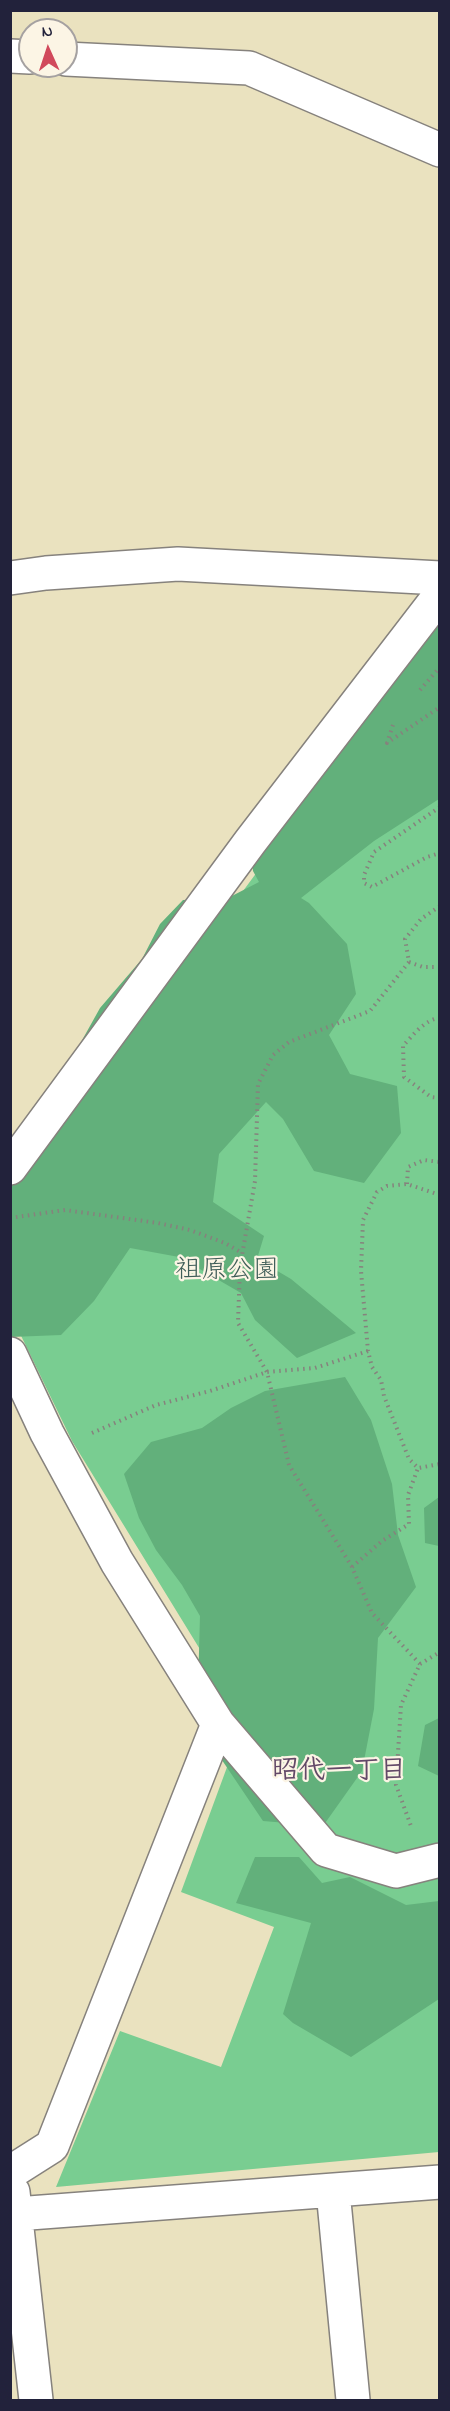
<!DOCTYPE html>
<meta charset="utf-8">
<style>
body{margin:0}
#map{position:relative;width:450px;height:2411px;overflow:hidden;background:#eae2bf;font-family:"Indie Flower",sans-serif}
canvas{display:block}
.frame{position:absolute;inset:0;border:12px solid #22223b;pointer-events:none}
.north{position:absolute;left:18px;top:18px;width:60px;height:60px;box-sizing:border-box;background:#fcf5e5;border:2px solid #a5a1a1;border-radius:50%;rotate:357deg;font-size:16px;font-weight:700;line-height:24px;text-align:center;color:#22223b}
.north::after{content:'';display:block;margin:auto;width:21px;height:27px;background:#d1495b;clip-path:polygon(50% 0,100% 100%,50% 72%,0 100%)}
</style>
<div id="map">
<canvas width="450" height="2411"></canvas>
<div class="frame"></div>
<div class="north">N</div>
</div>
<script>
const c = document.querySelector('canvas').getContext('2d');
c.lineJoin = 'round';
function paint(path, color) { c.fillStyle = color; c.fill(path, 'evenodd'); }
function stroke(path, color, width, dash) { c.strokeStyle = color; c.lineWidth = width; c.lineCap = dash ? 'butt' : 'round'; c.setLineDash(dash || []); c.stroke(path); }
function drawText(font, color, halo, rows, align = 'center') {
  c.font = font + ' "Indie Flower","Klee One",sans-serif'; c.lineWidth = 4.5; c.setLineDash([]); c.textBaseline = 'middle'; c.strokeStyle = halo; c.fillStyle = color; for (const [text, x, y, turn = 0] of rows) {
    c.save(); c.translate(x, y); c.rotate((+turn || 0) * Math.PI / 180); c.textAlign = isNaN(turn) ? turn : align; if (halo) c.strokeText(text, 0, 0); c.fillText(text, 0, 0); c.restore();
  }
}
paint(new Path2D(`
 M 439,625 L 439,2152 L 56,2187 L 120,2031 L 221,2067 L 274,1927 L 181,1892 L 244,1721 L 72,1441 L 11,1315 L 11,1206 Z`), '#79cd91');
paint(new Path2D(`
 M 439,610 L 439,799 L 374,841 L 301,898 L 309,903 L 347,944 L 356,994 L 329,1035 L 350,1074 L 397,1086 L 401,1133 L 364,1183 L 314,1171 L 283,1119 L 266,1102 L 219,1154 L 213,1202 L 264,1236 L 257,1259 L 291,1279 L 356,1333 L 297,1358 L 255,1320 L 241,1293 L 179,1257 L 130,1248 L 94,1301 L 61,1335 L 11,1337 L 10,1151 L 66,1069 L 100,1008 L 142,959 L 160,924 L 183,900 L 228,898 L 259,882 L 253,871 L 252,855 Z
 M 345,1377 L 371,1420 L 392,1484 L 398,1535 L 416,1587 L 378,1638 L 374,1709 L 362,1771 L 323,1826 L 263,1821 L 197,1723 L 200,1616 L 182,1585 L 156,1550 L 139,1518 L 124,1474 L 151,1442 L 202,1428 L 231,1408 L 265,1391 Z
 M 439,1497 L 439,1546 L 425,1543 L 424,1508 Z
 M 439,1718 L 439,1776 L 418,1766 L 425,1725 Z
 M 255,1857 L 299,1857 L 322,1883 L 350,1877 L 406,1905 L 439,1901 L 439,1999 L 351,2057 L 293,2023 L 283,2014 L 311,1923 L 236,1903 Z`), '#62b07b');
const minor = new Path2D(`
 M 10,56 L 30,57
 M 66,59 L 249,68 L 440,150
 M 10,578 L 46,573 L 178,564 L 440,578
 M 10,1168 L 250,842 L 440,595
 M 10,1354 L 47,1433 L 117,1562 L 218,1724 L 52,2146 L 11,2172
 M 218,1724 L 326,1850 L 396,1871 L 440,1860
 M 333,2191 L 353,2400
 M 13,2192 L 36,2400
 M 16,2214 L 440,2182`);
stroke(minor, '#86827d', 36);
stroke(new Path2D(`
 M 420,690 L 440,667
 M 393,725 L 387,743 L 440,707
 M 440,807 L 374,852 L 364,875 L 364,883 L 372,887 L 427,857 L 440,853
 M 440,906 L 421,919 L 405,939 L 409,962 L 423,967 L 440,967
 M 409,962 L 370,1011 L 289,1042 L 273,1055 L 258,1084 L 255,1181 L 240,1267 L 238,1323 L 267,1372 L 289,1465 L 352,1567 L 372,1613 L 420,1664 L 401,1705 L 396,1785 L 411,1826
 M 440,1018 C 425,1019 412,1036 403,1046 L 404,1077 L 431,1097 L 440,1098
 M 407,1184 L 408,1167 L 424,1160 L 440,1162
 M 440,1195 L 407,1184 L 387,1186 L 377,1192 L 363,1220 L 361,1271 L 368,1351 L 372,1367 L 381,1380 L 384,1396 L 409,1459 L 418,1468 L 440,1464
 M 10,1218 L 65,1210 L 158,1223 L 190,1230 L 225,1243 L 242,1253
 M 92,1433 L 156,1405 L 210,1391 L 267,1372 L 315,1368 L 368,1351
 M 352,1567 L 382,1541 L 409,1524 L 408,1495 L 418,1468
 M 420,1664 L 440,1652`), '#86827d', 4, [1.5, 4.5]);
stroke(minor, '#fff', 33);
drawText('26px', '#405e59', '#fcf5e5', [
 ["祖原公園",227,1273]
]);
drawText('bold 27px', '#634968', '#fcf5e5', [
 ["昭代一丁目",339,1774]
]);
</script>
